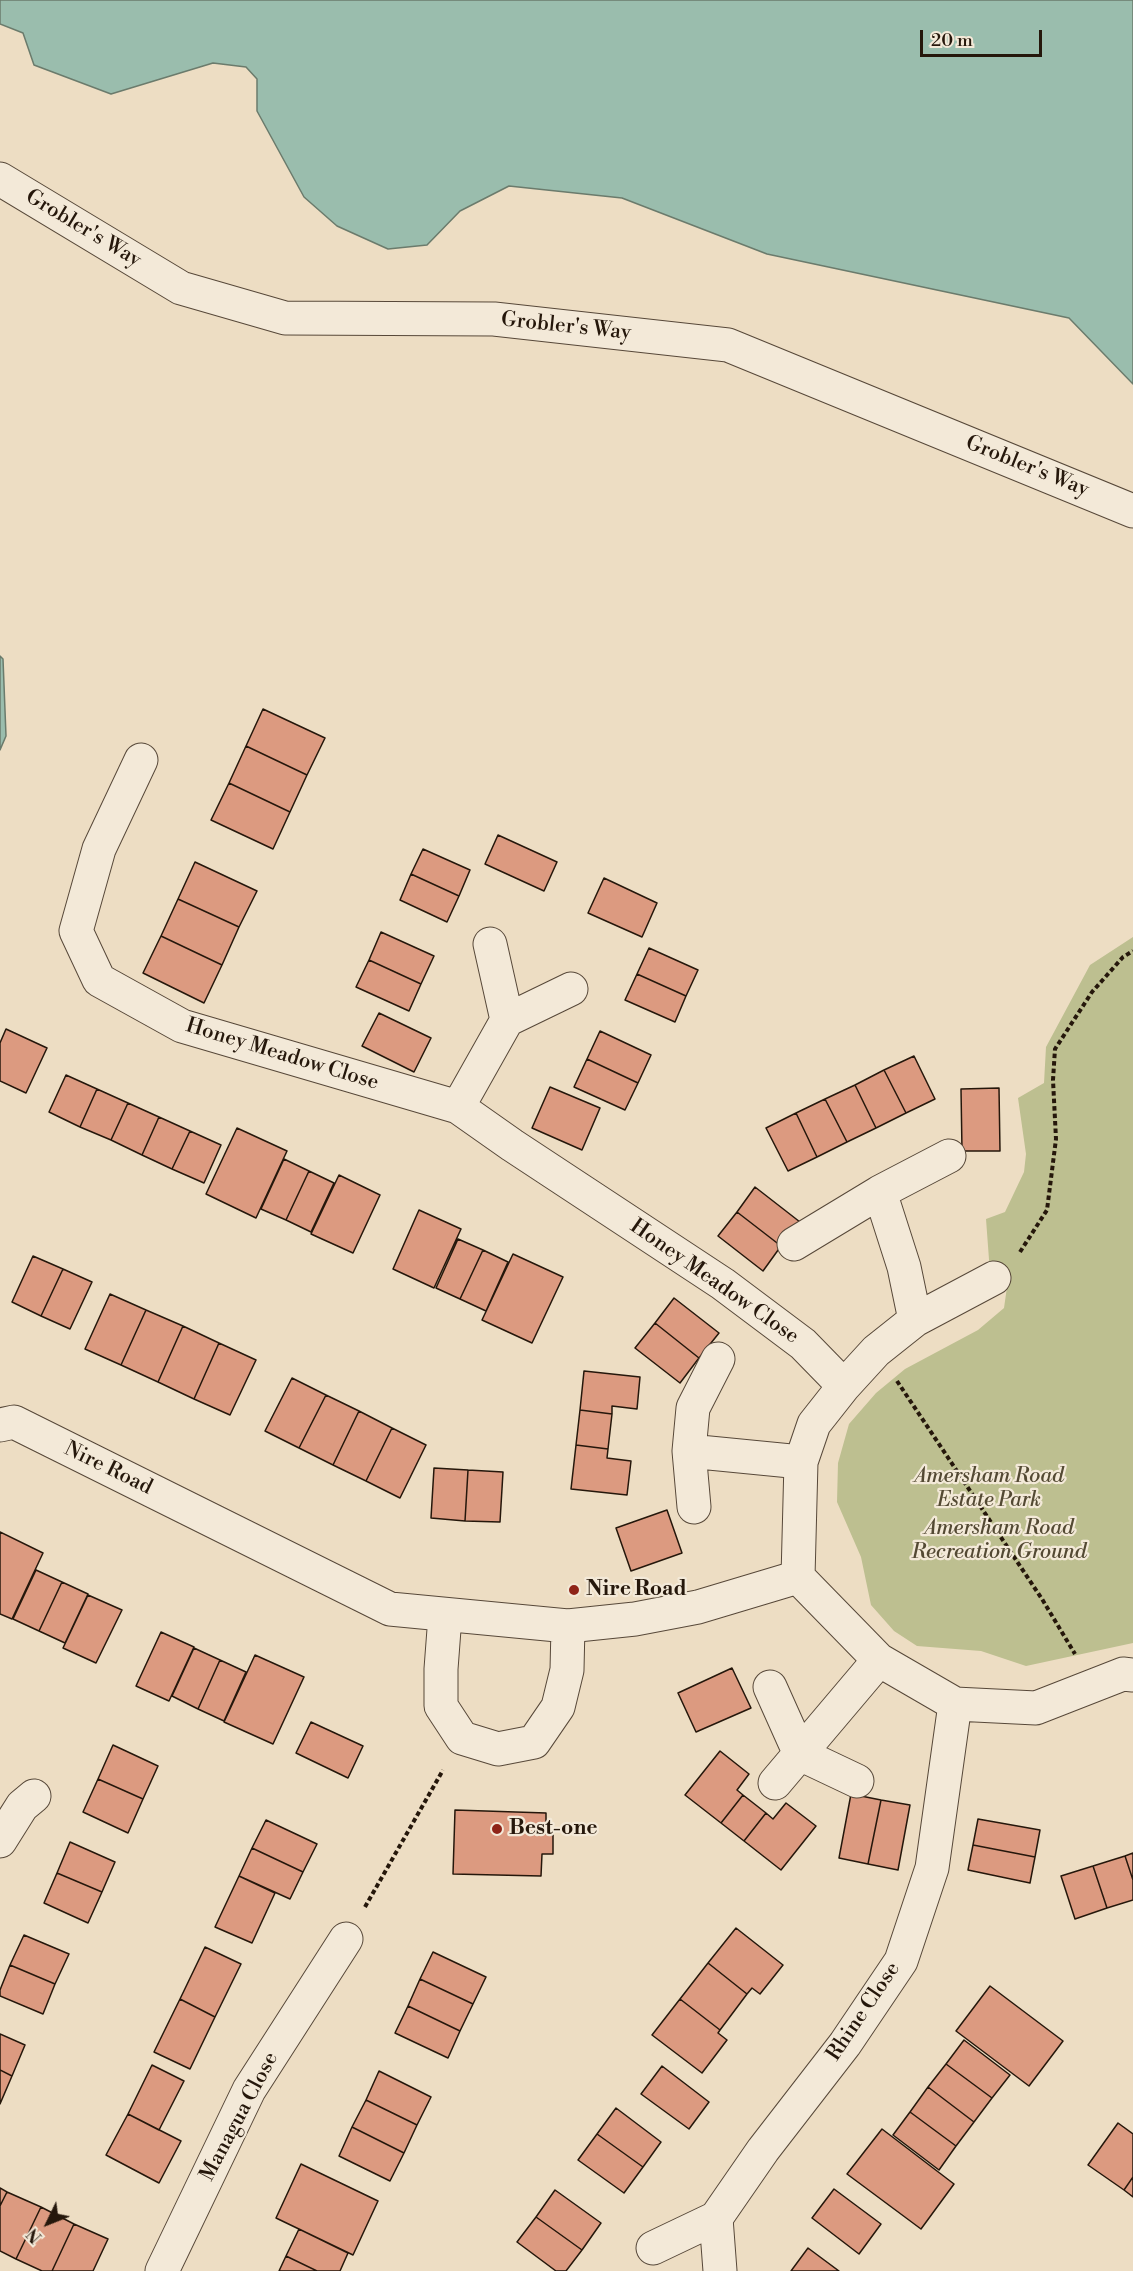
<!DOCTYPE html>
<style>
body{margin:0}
#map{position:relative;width:1133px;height:2271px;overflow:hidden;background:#edddc3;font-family:"Libre Bodoni",serif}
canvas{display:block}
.north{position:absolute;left:18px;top:2193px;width:60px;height:60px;-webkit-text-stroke:4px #f3e9d8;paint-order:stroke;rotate:227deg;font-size:16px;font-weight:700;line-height:24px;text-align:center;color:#25170b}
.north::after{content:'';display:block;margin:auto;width:21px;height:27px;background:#25170b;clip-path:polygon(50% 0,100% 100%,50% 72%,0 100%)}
.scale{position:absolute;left:920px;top:30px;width:122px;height:27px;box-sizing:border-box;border:3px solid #25170b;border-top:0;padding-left:8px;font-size:18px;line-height:21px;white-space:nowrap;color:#25170b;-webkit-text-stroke:4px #f3e9d8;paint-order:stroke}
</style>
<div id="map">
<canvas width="1133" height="2271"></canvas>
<div class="north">N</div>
<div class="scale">20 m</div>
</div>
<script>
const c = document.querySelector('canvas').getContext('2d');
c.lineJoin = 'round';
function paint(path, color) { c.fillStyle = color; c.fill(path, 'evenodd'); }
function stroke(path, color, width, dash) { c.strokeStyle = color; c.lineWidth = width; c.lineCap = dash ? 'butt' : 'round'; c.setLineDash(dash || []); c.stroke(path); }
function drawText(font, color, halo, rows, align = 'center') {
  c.font = font + ' "Libre Bodoni",serif'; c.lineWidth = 4.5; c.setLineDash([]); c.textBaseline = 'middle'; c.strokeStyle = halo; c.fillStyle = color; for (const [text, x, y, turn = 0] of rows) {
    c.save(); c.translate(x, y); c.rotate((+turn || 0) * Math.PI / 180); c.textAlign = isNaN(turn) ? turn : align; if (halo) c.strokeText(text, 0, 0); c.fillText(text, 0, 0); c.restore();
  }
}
paint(new Path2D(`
 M 1133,937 L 1133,1643 L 1026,1666 L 981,1651 L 917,1646 L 894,1631 L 871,1605 L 861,1557 L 837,1502 L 838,1463 L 849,1424 L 876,1393 L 905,1369 L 978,1330 L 1004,1308 L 1007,1287 L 990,1273 L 986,1219 L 1005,1212 L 1024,1172 L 1026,1154 L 1018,1098 L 1044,1083 L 1046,1047 L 1090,965 Z`), '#bdbf90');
const water = new Path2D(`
 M 0,0 L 1133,0 L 1133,384 L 1069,318 L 767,254 L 622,198 L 509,186 L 460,211 L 427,245 L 388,249 L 337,226 L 304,197 L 257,111 L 257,79 L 246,67 L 213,63 L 111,94 L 34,65 L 23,33 L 0,24 Z
 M 0,656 L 3,659 L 6,736 L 0,750 Z`);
paint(water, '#9abdad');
stroke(water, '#6b7b6c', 1.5);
const building = new Path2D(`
 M 263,709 L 325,738 L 307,775 L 246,746 Z
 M 246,746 L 307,775 L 290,812 L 229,783 Z
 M 229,783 L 290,812 L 273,849 L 211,820 Z
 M 498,835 L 557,862 L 544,891 L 485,864 Z
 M 423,849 L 470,870 L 459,896 L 411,874 Z
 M 195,862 L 257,891 L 239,927 L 178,899 Z
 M 411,874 L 459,896 L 447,922 L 400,900 Z
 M 604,878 L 657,903 L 642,937 L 588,913 Z
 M 178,899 L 239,927 L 222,965 L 161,936 Z
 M 381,932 L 434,956 L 421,984 L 369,960 Z
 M 161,936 L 222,965 L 204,1003 L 143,973 Z
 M 649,948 L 698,970 L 686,996 L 637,974 Z
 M 369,960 L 421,984 L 409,1011 L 356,987 Z
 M 637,974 L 686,996 L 675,1022 L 625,1000 Z
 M 379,1013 L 431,1038 L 414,1072 L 362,1046 Z
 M 6,1029 L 47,1048 L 26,1093 L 0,1081 L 0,1043 Z
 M 600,1031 L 651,1055 L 638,1083 L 587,1059 Z
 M 914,1056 L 935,1099 L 906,1113 L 884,1070 Z
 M 587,1059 L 638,1083 L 625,1110 L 574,1087 Z
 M 884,1070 L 906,1113 L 876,1128 L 855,1085 Z
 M 66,1075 L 97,1089 L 80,1127 L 49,1112 Z
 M 855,1085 L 876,1128 L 847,1142 L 825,1099 Z
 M 550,1087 L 600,1108 L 582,1150 L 532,1128 Z
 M 999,1088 L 1000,1151 L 962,1151 L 961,1089 Z
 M 97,1089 L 128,1103 L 111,1140 L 80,1127 Z
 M 825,1099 L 847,1142 L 817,1157 L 796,1113 Z
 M 128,1103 L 159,1117 L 142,1155 L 111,1140 Z
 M 796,1113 L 817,1157 L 788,1171 L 766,1128 Z
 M 159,1117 L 190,1131 L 172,1169 L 142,1155 Z
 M 237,1128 L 287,1151 L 256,1218 L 206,1194 Z
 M 190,1131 L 221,1145 L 204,1183 L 172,1169 Z
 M 284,1159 L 309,1171 L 286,1220 L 261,1209 Z
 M 309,1171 L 334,1183 L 311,1232 L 286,1220 Z
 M 339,1175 L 380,1195 L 353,1253 L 311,1234 Z
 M 755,1187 L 800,1222 L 781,1246 L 737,1212 Z
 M 419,1210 L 461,1229 L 434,1288 L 393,1269 Z
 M 737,1212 L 781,1246 L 763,1271 L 718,1236 Z
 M 458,1239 L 483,1250 L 460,1299 L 436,1288 Z
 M 483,1250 L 508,1262 L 486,1311 L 460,1299 Z
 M 513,1254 L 563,1277 L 532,1343 L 482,1320 Z
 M 33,1256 L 63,1269 L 41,1316 L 12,1302 Z
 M 63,1269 L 92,1282 L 70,1329 L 41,1316 Z
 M 110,1294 L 146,1310 L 121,1365 L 85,1349 Z
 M 674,1298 L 719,1333 L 699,1358 L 655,1323 Z
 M 146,1310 L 183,1326 L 158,1382 L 121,1365 Z
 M 655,1323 L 699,1358 L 680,1383 L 635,1348 Z
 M 183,1326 L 219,1343 L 194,1399 L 158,1382 Z
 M 219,1343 L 256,1360 L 230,1415 L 194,1399 Z
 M 584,1371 L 640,1377 L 637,1409 L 612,1406 L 612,1414 L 580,1410 Z
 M 292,1378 L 326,1395 L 299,1448 L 265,1431 Z
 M 326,1395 L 359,1411 L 333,1465 L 299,1448 Z
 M 580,1410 L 612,1414 L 608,1449 L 576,1445 Z
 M 359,1411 L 392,1428 L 366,1481 L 333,1465 Z
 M 392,1428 L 426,1445 L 400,1498 L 366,1481 Z
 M 576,1445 L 608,1449 L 607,1458 L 631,1461 L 627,1495 L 571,1489 Z
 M 434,1468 L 468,1470 L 465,1521 L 431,1518 Z
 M 468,1470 L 503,1472 L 500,1522 L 465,1521 Z
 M 667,1510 L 682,1553 L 631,1571 L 616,1528 Z
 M 0,1532 L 43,1553 L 12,1619 L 0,1614 Z
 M 36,1570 L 62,1582 L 39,1631 L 13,1619 Z
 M 62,1582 L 88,1594 L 65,1643 L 39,1631 Z
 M 88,1595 L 122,1610 L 96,1663 L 63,1648 Z
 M 161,1632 L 194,1647 L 169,1701 L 136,1686 Z
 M 194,1648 L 220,1660 L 198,1709 L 172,1696 Z
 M 255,1655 L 304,1677 L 273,1744 L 224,1722 Z
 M 220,1660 L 246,1672 L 224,1721 L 198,1709 Z
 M 732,1668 L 751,1708 L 696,1732 L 678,1693 Z
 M 311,1722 L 363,1746 L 348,1778 L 296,1753 Z
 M 113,1745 L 158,1766 L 143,1799 L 98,1779 Z
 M 720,1751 L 749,1774 L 737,1790 L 743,1795 L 721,1823 L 685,1795 Z
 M 98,1779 L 143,1799 L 128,1833 L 83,1812 Z
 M 851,1794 L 881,1800 L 868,1864 L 839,1858 Z
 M 743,1795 L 766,1813 L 744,1841 L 721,1823 Z
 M 881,1800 L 910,1805 L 898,1870 L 868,1864 Z
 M 786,1803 L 816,1826 L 781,1870 L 744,1841 L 766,1813 L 773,1819 Z
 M 455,1810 L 546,1813 L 546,1834 L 553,1835 L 553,1854 L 542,1854 L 541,1876 L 453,1874 Z
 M 978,1819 L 1040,1830 L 1035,1857 L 973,1845 Z
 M 266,1820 L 317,1844 L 303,1872 L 252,1848 Z
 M 70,1842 L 115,1862 L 102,1892 L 57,1873 Z
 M 973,1845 L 1035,1857 L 1030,1883 L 968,1870 Z
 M 252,1848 L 303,1872 L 290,1899 L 239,1876 Z
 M 1133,1853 L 1133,1880 L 1125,1856 Z
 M 1125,1856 L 1133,1880 L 1133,1900 L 1107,1908 L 1093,1866 Z
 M 1093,1866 L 1107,1908 L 1075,1919 L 1061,1876 Z
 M 57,1873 L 102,1892 L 88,1923 L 44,1903 Z
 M 239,1876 L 275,1893 L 252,1943 L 215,1927 Z
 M 736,1928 L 783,1965 L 760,1994 L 752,1988 L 747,1994 L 708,1963 Z
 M 24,1935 L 69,1954 L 55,1984 L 10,1965 Z
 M 205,1947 L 241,1964 L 215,2017 L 180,1999 Z
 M 433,1952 L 486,1977 L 473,2004 L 420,1979 Z
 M 708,1963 L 747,1994 L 720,2030 L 680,1999 Z
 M 10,1965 L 55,1984 L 43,2014 L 0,1996 L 0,1990 Z
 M 420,1979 L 473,2004 L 460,2031 L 408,2006 Z
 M 990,1986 L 1063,2041 L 1029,2086 L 956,2031 Z
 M 180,1999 L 215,2017 L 190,2069 L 154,2052 Z
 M 680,1999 L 720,2030 L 718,2033 L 727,2040 L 702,2073 L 652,2035 Z
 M 408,2006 L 460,2031 L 448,2058 L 395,2033 Z
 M 0,2034 L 25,2045 L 12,2076 L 0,2070 Z
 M 964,2040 L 1010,2075 L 992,2098 L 946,2064 Z
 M 946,2064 L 992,2098 L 974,2122 L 928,2087 Z
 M 152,2065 L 184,2081 L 159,2130 L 128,2114 Z
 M 662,2066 L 709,2102 L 689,2129 L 641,2094 Z
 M 0,2070 L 12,2076 L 0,2104 Z
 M 379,2071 L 431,2097 L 417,2125 L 366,2100 Z
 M 928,2087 L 974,2122 L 956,2146 L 910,2112 Z
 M 366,2100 L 417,2125 L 404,2153 L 352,2127 Z
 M 616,2108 L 661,2142 L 643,2167 L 597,2134 Z
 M 910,2112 L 956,2146 L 939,2170 L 893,2135 Z
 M 128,2114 L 181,2141 L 159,2183 L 106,2155 Z
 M 1118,2123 L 1133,2134 L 1133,2177 L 1124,2190 L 1088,2165 Z
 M 352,2127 L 404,2153 L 390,2181 L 339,2156 Z
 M 882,2129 L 954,2184 L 921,2229 L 847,2174 Z
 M 597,2134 L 643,2167 L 624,2193 L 578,2160 Z
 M 301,2164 L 378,2201 L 353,2255 L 276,2218 Z
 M 1133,2177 L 1133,2197 L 1124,2190 Z
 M 0,2188 L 7,2192 L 0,2206 Z
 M 834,2189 L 881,2224 L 859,2254 L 812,2218 Z
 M 555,2190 L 601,2223 L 582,2250 L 536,2217 Z
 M 7,2192 L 41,2207 L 16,2259 L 0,2251 L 0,2206 Z
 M 41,2207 L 74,2224 L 52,2271 L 42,2271 L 16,2259 Z
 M 536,2217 L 582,2250 L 566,2271 L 556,2271 L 517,2242 Z
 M 74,2224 L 108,2239 L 93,2271 L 52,2271 Z
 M 299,2229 L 348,2253 L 340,2271 L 317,2271 L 286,2256 Z
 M 808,2248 L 839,2271 L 791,2271 Z
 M 286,2256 L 317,2271 L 279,2271 Z`);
paint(building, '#dc9a80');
stroke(building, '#25170b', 1.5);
const minor = new Path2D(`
 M 0,179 L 181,288 L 285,318 L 494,319 L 728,345 L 1133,511
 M 141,760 L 99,849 L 76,931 L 99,980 L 182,1026 L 458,1107 L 512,1145 L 723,1284 L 803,1344 L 844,1386
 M 490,944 L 507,1020
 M 458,1107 L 507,1020 L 571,989
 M 880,1192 L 949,1156
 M 794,1244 L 880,1192 L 904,1267 L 915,1320
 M 994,1278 L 915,1320 L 876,1351 L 844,1386 L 814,1424 L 801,1462 L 798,1577 L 879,1660 L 955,1704 L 1036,1708 L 1123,1674 L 1133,1675
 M 0,1425 L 14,1422 L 390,1609 L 568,1626 L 635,1619 L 698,1607 L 798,1577
 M 689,1451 L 801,1462
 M 694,1507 L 689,1451 L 693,1408 L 718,1359
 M 445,1616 L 441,1669 L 441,1706 L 462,1738 L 498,1749 L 534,1742 L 558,1707 L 567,1670 L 568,1626
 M 770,1687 L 800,1754 L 857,1781
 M 775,1783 L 879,1660
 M 0,1841 L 22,1806 L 34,1796
 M 716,2218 L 720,2271
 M 653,2248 L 716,2218 L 763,2150 L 845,2044 L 901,1961 L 932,1868 L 955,1704
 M 162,2271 L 249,2090 L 346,1939`);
stroke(minor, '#574839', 35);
stroke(new Path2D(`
 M 1020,1252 L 1047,1210 L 1056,1139 L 1053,1080 L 1055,1049 L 1092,992 L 1123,957 L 1133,951
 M 897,1381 L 1042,1599 L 1075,1654
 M 365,1907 L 443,1770`), '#25170b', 4, [4.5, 3]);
stroke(minor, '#f3e9d8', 33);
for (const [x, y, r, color] of [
 [574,1590,6,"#8f2418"],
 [497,1829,6,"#8f2418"]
]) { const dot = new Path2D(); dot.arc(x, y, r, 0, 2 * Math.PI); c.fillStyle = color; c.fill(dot); stroke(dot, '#f3e9d8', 2); }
drawText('21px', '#25170b', '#f3e9d8', [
 ["Grobler's Way",83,229,31],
 ["Grobler's Way",566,327,6],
 ["Grobler's Way",1027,467,22],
 ["Honey Meadow Close",282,1055,17],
 ["Honey Meadow Close",714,1282,35],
 ["Nire Road",108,1469,26],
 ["Rhine Close",864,2012,-56],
 ["Managua Close",240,2117,-62]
]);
drawText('italic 21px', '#534933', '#f3e9d8', [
 ["Amersham Road",989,1477],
 ["Estate Park",989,1501],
 ["Amersham Road",999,1529],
 ["Recreation Ground",999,1553]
]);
drawText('bold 21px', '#25170b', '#f3e9d8', [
 ["Nire Road",586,1590],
 ["Best-one",509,1829]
], 'left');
</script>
